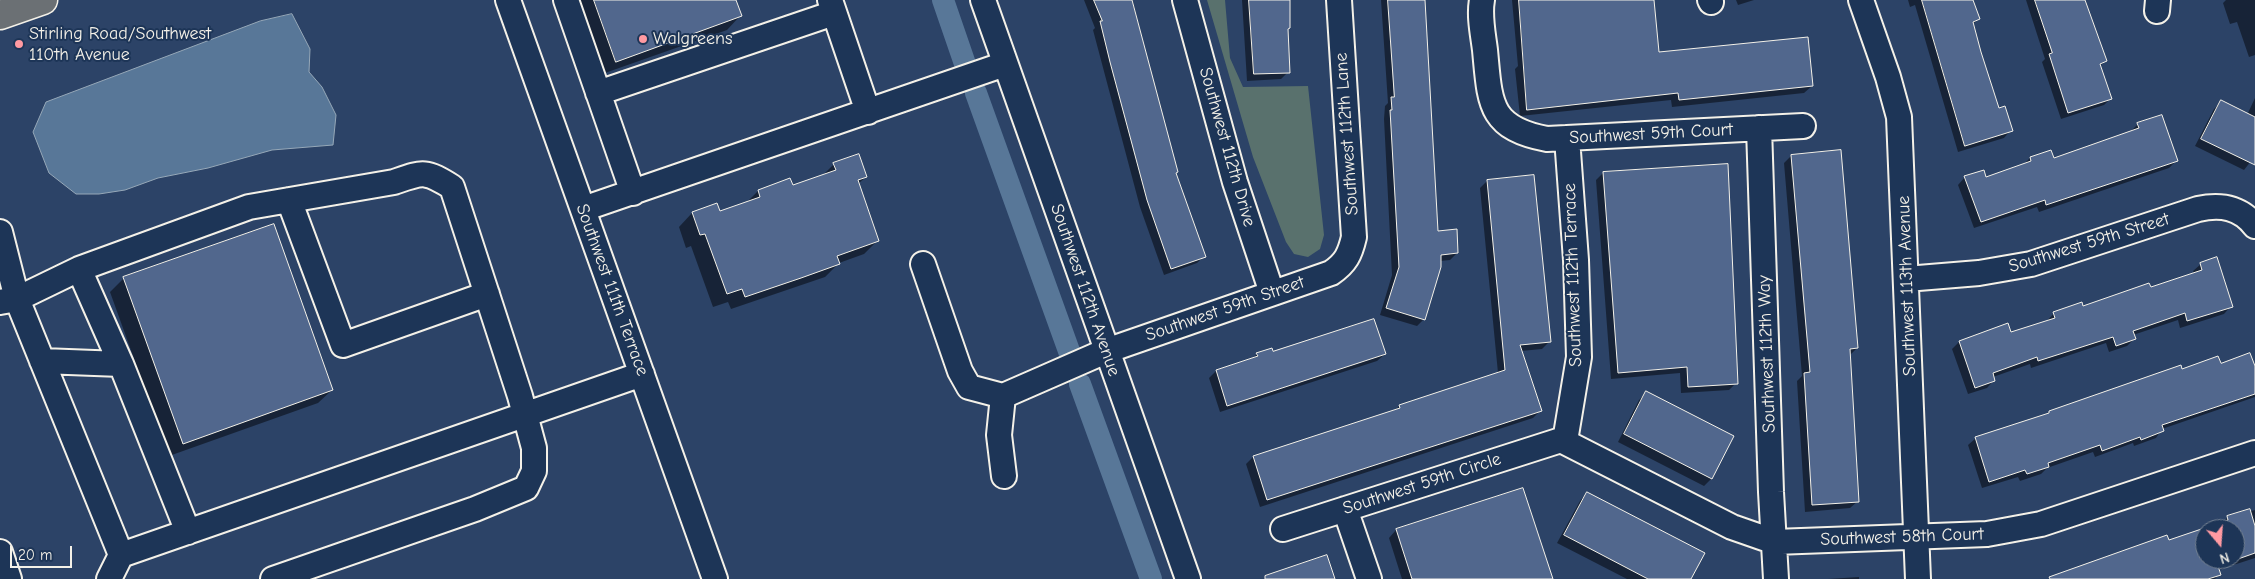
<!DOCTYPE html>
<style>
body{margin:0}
#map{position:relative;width:2255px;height:579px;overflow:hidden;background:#2c4367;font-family:"Comic Neue",sans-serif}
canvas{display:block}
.north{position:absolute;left:2195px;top:519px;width:50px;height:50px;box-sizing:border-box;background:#1d3557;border:1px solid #738091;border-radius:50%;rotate:162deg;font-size:14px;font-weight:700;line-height:20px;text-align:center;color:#f4f1e8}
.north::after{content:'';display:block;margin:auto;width:18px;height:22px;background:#ff9aa2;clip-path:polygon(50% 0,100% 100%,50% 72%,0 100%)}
.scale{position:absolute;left:10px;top:546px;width:62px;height:22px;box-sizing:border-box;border:2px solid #f4f1e8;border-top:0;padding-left:6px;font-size:15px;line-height:18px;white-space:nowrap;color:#f4f1e8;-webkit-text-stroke:4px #1d3557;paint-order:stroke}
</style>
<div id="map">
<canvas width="2255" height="579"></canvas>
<div class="north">N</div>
<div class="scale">20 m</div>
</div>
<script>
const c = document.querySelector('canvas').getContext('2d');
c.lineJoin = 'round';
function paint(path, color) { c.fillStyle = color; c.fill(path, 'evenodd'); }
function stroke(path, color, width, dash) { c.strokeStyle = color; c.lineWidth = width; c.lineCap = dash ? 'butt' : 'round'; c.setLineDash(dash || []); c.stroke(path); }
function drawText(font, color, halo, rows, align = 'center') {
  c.font = font + ' "Comic Neue",sans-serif'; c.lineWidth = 4; c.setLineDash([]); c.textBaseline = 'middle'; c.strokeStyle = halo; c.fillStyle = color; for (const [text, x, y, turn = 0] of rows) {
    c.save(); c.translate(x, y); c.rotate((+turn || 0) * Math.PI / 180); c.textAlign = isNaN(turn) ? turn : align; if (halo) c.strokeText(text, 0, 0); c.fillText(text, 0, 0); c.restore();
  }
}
paint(new Path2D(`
 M 1207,0 L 1225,0 L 1230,58 L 1243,87 L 1308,86 L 1324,235 L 1320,249 L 1308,257 L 1294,254 L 1286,242 L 1253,157 Z`), '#59716d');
const water = new Path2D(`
 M 292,14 L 310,49 L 309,72 L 322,87 L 336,115 L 333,145 L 272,150 L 208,168 L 158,178 L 125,190 L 99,194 L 76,194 L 49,173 L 33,132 L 46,102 L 260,21 Z`);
paint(water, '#587798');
stroke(water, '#96a8b8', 1);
paint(new Path2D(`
 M 576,0 L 735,0 L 740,16 L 727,30 L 602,74 Z
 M 1084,0 L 1132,0 L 1133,2 L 1176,172 L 1175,173 L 1204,256 L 1197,263 L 1164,275 L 1140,207 L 1093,30 L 1095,28 Z
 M 1242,0 L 1289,0 L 1289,28 L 1287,30 L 1288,72 L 1281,79 L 1247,81 Z
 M 1381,0 L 1424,0 L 1437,232 L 1457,253 L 1450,260 L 1440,261 L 1424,319 L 1417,326 L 1380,315 L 1392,275 L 1384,119 L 1385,106 L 1388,103 Z
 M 1512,0 L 1653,0 L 1658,54 L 1812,86 L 1804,93 L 1672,107 L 1671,100 L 1520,116 L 1515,69 L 1518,66 Z
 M 1736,0 L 1754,0 L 1738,5 Z
 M 1908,0 L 1972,0 L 1978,19 L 1972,25 L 1998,110 L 2011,130 L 2004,138 L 1958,152 L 1915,5 L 1910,7 Z
 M 2026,0 L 2083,0 L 2105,61 L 2100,66 L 2111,98 L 2104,105 L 2061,119 L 2042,62 L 2045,59 Z
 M 2226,0 L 2255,0 L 2255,55 L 2249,57 L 2237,22 L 2230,24 L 2223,3 Z
 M 2255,98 L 2255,156 L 2244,170 L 2195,146 L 2214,109 L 2221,102 L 2247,115 Z
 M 2138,124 L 2176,161 L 2169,168 L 2039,212 L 2037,207 L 1974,228 L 1958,185 L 1965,177 L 1985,179 L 2023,165 L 2030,158 L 2053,159 L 2131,131 Z
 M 1791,156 L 1857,348 L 1850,355 L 1858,501 L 1850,508 L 1805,512 L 1797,381 L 1802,376 L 1784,163 Z
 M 834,164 L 866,177 L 858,184 L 878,240 L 864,254 L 839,263 L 825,277 L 731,309 L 728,302 L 713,307 L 691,246 L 686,248 L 679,227 L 692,213 L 719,213 L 746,203 L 758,191 L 792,187 L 822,176 Z
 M 1603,173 L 1736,383 L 1729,390 L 1681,393 L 1680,373 L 1611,379 L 1596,180 Z
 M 1487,181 L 1550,341 L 1542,349 L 1521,351 L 1541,410 L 1533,418 L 1260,507 L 1246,464 L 1253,457 L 1395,411 L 1399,406 L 1498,373 L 1480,188 Z
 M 2201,264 L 2231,306 L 2224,314 L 2180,328 L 2178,320 L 2133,335 L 2134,339 L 2127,346 L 2109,352 L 2106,343 L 2031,368 L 2030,364 L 1993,377 L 1994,380 L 1987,388 L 1968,394 L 1952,349 L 1959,342 L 2007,324 L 2010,333 L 2047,321 L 2054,313 L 2083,307 L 2194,274 L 2193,271 Z
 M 124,278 L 332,390 L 318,403 L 169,456 L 110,292 Z
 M 1272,353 L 1385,354 L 1377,361 L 1220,412 L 1209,378 L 1216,371 L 1251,360 L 1257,354 Z
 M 2220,365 L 2255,370 L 2255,397 L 2162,429 L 2156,438 L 2134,446 L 2133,443 L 2095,457 L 2093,452 L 2047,468 L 2041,474 L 2020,481 L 2018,477 L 1982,488 L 1968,445 L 1976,438 L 2046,415 L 2049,412 L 2181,371 Z
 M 1647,392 L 1733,437 L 1711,479 L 1704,486 L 1618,442 L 1639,400 Z
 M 1522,489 L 1552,579 L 1402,579 L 1389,538 L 1396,530 Z
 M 1587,493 L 1690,579 L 1627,579 L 1557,543 L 1580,501 Z
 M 2255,510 L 2255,558 L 2218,570 L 2219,574 L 2215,579 L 2065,579 L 2205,529 L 2205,559 L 2235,559 L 2235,529 L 2206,529 L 2222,523 L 2228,517 Z
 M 1859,577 L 1859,579 L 1828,579 Z`), '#0007');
stroke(new Path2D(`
 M 943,0 L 964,61
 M 976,93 L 1069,351
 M 1080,384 L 1151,579`), '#587798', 22);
const building = new Path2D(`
 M 594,0 L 736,0 L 742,16 L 616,62 Z
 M 1094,0 L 1132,0 L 1178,172 L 1176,173 L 1206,257 L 1171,269 L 1147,200 L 1110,62 L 1100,21 L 1102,21 Z
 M 1249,0 L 1290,0 L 1290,28 L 1288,29 L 1290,73 L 1254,74 Z
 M 1388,0 L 1425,0 L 1438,231 L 1457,229 L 1458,253 L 1441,255 L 1441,267 L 1425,320 L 1386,308 L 1399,267 L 1390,110 L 1392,110 L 1391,97 L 1394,97 Z
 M 1519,0 L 1654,0 L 1659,52 L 1808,37 L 1813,86 L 1679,100 L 1678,93 L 1527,110 Z
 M 1922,0 L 1973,0 L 1980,19 L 1973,22 L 1981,52 L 1999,108 L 2005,106 L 2013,131 L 1965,146 Z
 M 2035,0 L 2085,0 L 2107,61 L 2100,64 L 2112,99 L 2068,113 L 2049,54 L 2052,53 Z
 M 2221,100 L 2255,117 L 2255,165 L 2201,139 Z
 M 2162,115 L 2178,161 L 2046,205 L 2045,200 L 1981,222 L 1964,176 L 1984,170 L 1986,177 L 2031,161 L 2030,157 L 2051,150 L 2054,158 L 2139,128 L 2137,123 Z
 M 1841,150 L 1858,348 L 1850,349 L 1859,502 L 1812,505 L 1804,373 L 1810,372 L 1791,155 Z
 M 859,154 L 867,177 L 858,180 L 879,241 L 837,256 L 840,264 L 801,278 L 745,297 L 742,289 L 727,294 L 705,234 L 700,235 L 692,212 L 717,203 L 720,211 L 760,197 L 758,190 L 790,178 L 793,185 L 836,170 L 833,163 Z
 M 1728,164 L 1738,384 L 1688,387 L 1687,367 L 1618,373 L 1603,172 Z
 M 1534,175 L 1551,342 L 1520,345 L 1542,411 L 1267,500 L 1253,456 L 1400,408 L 1399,405 L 1505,370 L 1487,180 Z
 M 274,224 L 333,390 L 183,444 L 123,277 Z
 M 2217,257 L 2233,307 L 2187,321 L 2185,313 L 2133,331 L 2136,339 L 2116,346 L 2113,337 L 2038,361 L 2037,357 L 1993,373 L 1995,381 L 1975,388 L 1959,341 L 2008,323 L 2011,332 L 2055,318 L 2053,312 L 2082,302 L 2083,306 L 2149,283 L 2151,287 L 2202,270 L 2200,263 Z
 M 1374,319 L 1386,354 L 1227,406 L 1216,370 L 1258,356 L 1256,353 L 1272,348 L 1273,351 Z
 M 2250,353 L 2255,366 L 2255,394 L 2162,425 L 2164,431 L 2141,440 L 2140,437 L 2102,451 L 2100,445 L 2048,463 L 2049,467 L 2027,474 L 2025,470 L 1989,482 L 1975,437 L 2049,413 L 2049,411 L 2181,365 L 2182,369 L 2218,356 L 2221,363 Z
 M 1646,391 L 1734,436 L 1712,479 L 1624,434 Z
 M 1523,488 L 1553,579 L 1412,579 L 1396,529 Z
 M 1587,492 L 1705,553 L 1691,579 L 1648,579 L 1564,535 Z
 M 2250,509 L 2255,526 L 2255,553 L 2218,566 L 2221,575 L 2208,579 L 2050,579 L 2049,577 L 2167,535 L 2169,540 L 2228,520 L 2227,516 ZM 2205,529 L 2235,529 L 2235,559 L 2205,559 Z
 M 1327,555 L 1335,579 L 1265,579 L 1265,576 Z`);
paint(building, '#51678d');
stroke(building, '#f4f1e8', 1);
const minor = new Path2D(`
 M 508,0 L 715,579
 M 566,0 L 633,193
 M 830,0 L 868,112
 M 983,0 L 1188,579
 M 1185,0 L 1235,182 L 1272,293
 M 1482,0 C 1479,16 1483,34 1485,50 C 1490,102 1488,128 1547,139 L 1803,126
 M 1710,0 L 1711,2
 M 1861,0 L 1888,77 L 1899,117 L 1918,579
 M 2157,11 L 2158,0
 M 598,93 L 834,13
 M 1759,128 L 1771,492 L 1776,579
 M 289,200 L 343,345 L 487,294
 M 583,209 L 1005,64
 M 0,232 L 17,299 L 121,555
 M 923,264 L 960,371 L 969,387 L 1003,396 L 1106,351 L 1331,273 C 1346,263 1350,254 1354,237 L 1339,0
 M 79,269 L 121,364
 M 1906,279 L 1979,273 L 2031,264 L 2198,209 C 2221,204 2240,207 2255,226
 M 0,302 L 17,299 L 79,269 L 249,207 L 394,182 C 423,172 425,170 452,187 L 520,396 L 534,448 L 534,471 L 526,488 L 475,509 L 273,579
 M 42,361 L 121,364 L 188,532
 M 1003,396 L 999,435 L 1004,476
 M 1565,441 L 1579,357 L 1576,260 L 1567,138
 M 1345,509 L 1369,579
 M 1283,529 L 1561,440 L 1732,527 L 1775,542 L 1987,534 L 2041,524 L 2255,453
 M 0,552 L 9,579
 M 109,579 L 121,555 L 642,374`);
const major = new Path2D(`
 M 0,15 L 43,0`);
stroke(minor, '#f4f1e8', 28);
stroke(major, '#f4f1e8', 31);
stroke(minor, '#1d3557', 24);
stroke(major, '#6b7074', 28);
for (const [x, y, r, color] of [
 [643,39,5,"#ff9aa2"],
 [19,44,5,"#ff9aa2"]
]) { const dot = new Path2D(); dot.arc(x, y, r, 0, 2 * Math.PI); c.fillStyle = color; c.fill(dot); stroke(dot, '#1d3557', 2); }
drawText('18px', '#f4f1e8', '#1d3557', [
 ["Stirling Road/Southwest",29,34],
 ["110th Avenue",29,55],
 ["Walgreens",653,39]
], 'left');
drawText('18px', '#f4f1e8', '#1d3557', [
 ["Southwest 112th Lane",1347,134,-94],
 ["Southwest 59th Court",1651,134,-3],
 ["Southwest 112th Drive",1227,147,74],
 ["Southwest 59th Street",2089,243,-17],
 ["Southwest 112th Terrace",1573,275,-92],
 ["Southwest 113th Avenue",1907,286,-92],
 ["Southwest 111th Terrace",612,290,70],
 ["Southwest 112th Avenue",1085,290,71],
 ["Southwest 59th Street",1225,309,-19],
 ["Southwest 112th Way",1767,354,-92],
 ["Southwest 59th Circle",1422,484,-18],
 ["Southwest 58th Court",1902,537,-2]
]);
</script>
